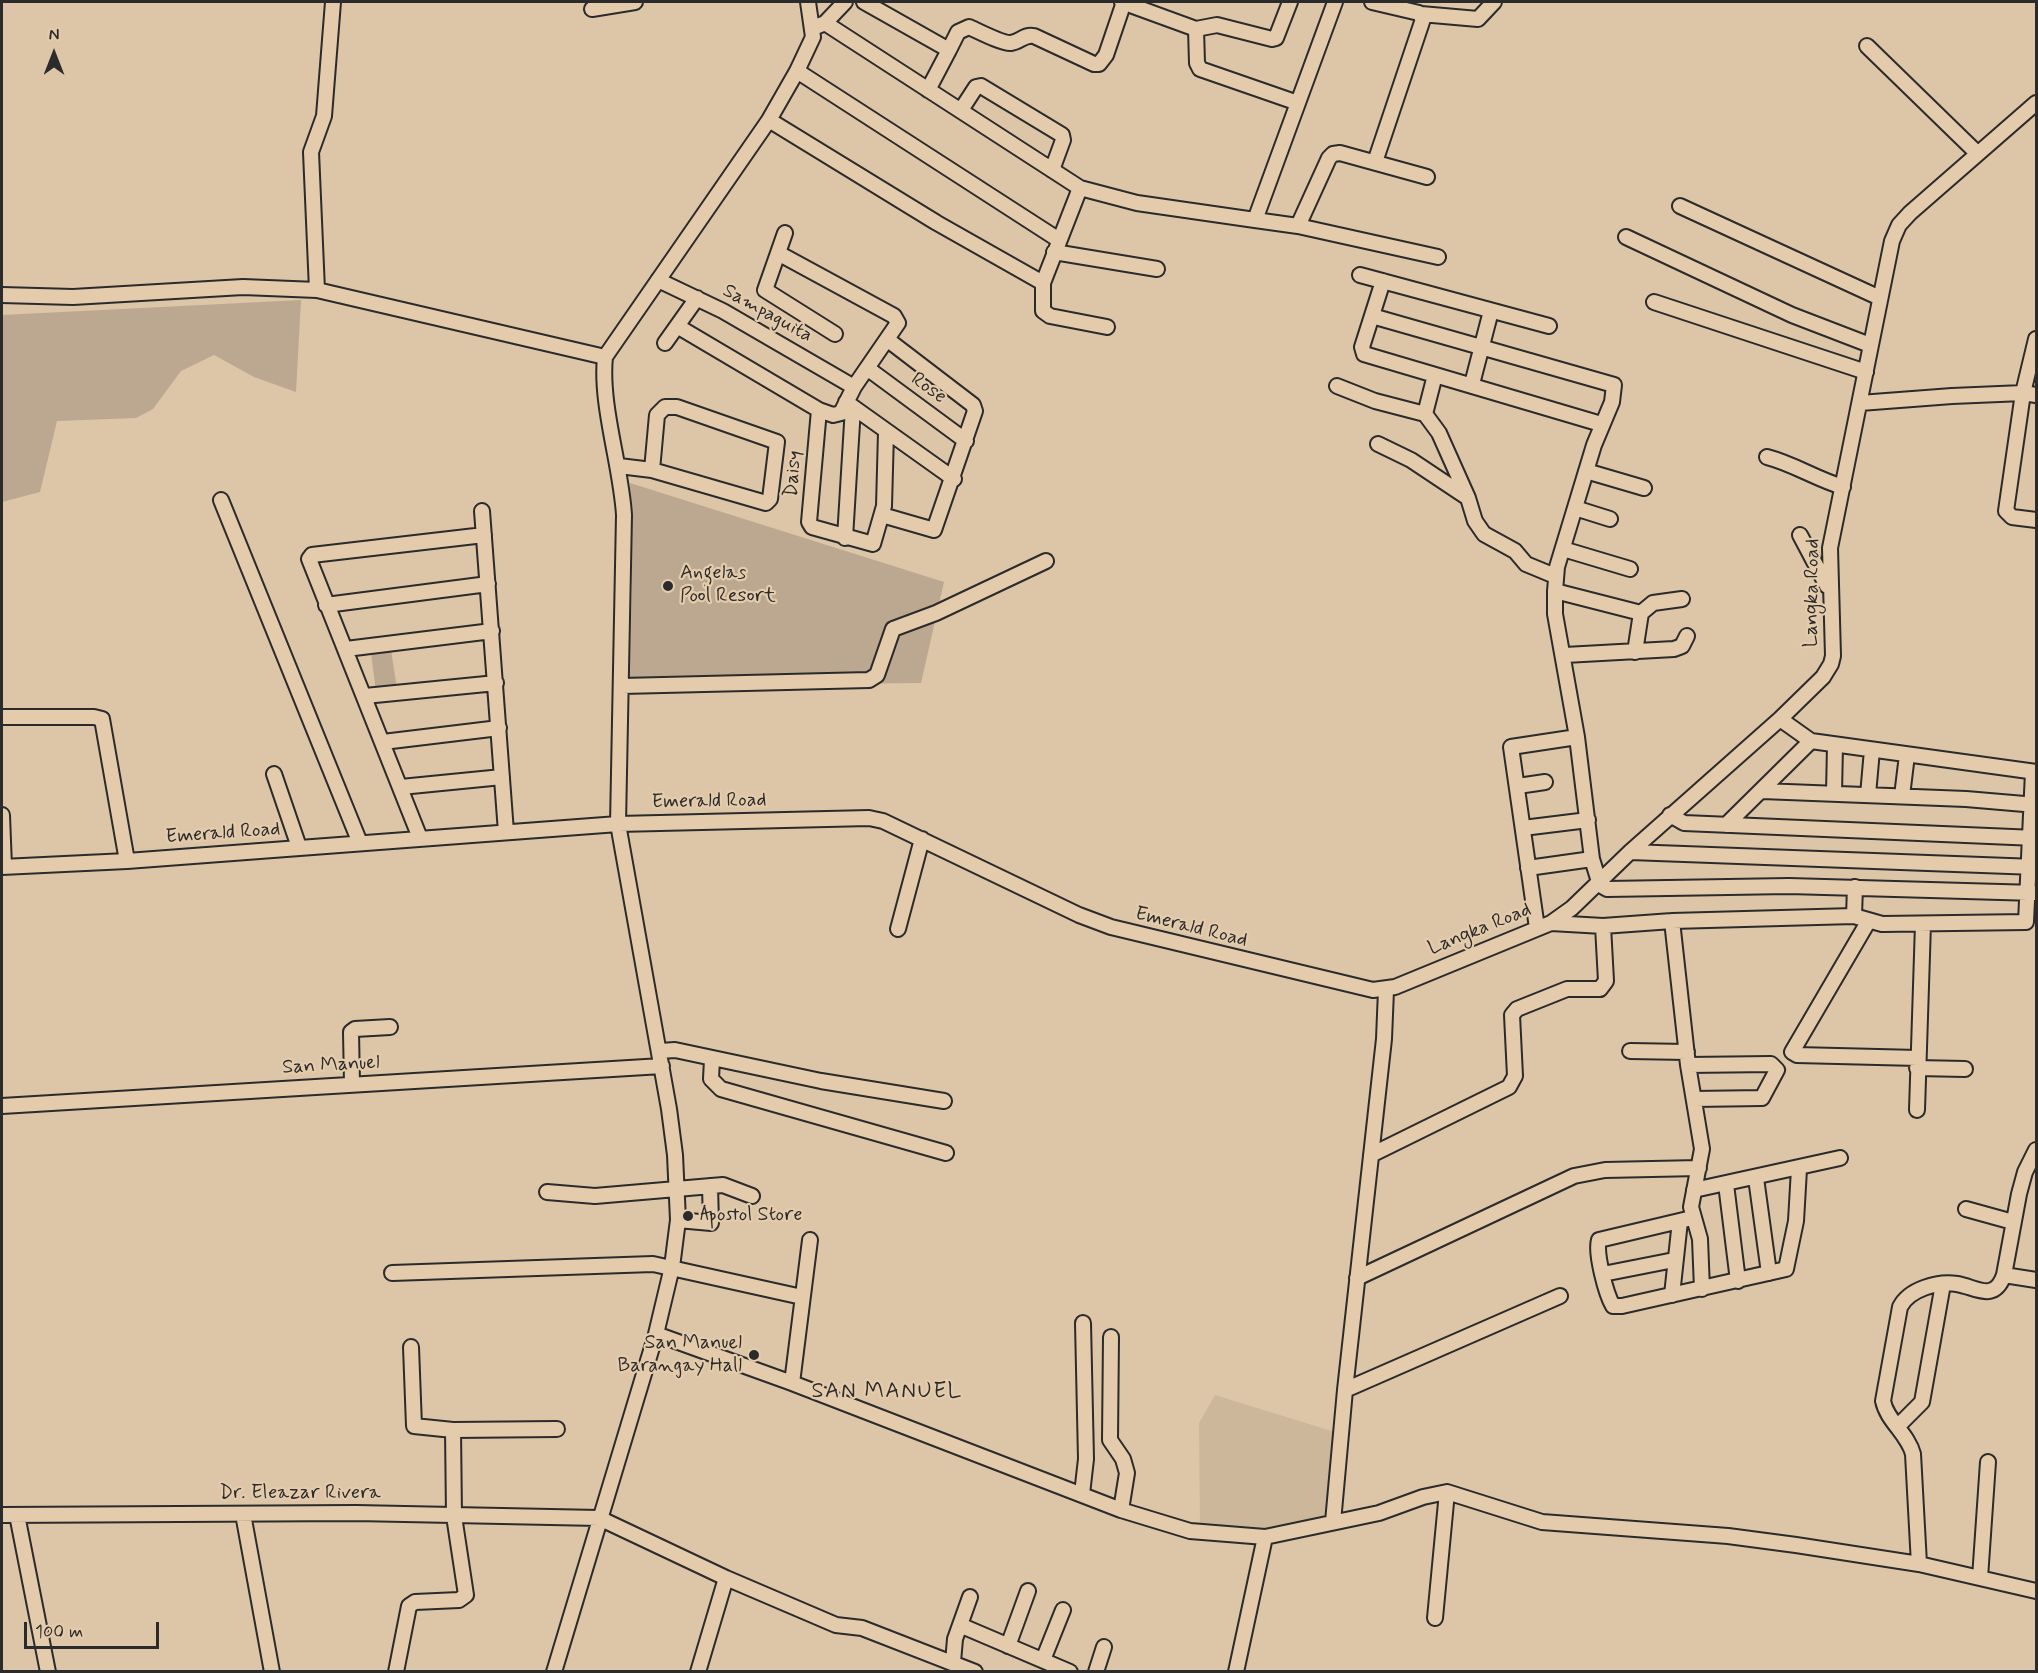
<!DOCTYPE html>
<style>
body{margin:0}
#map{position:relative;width:2038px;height:1673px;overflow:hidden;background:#ddc5a7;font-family:Mynerve,sans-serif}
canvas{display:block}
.frame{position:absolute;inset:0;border:3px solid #2b2b2b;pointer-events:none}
.north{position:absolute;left:24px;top:24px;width:60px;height:60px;-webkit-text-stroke:4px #e4cbac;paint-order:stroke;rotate:0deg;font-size:16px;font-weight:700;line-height:24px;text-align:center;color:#2b2b2b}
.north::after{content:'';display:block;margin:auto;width:21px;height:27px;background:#2b2b2b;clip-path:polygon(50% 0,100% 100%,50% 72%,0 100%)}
.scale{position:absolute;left:24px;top:1622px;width:135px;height:27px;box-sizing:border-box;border:3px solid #2b2b2b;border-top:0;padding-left:8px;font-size:18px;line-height:21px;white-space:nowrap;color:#2b2b2b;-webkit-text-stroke:4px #e4cbac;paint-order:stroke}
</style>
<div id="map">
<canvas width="2038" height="1673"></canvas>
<div class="frame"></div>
<div class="north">N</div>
<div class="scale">100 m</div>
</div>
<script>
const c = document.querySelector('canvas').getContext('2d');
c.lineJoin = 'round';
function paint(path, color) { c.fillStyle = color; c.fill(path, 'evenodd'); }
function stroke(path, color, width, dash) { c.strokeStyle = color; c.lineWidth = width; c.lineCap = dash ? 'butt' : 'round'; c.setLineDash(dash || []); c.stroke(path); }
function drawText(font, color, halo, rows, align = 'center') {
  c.font = font + ' Mynerve,sans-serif'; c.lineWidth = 4.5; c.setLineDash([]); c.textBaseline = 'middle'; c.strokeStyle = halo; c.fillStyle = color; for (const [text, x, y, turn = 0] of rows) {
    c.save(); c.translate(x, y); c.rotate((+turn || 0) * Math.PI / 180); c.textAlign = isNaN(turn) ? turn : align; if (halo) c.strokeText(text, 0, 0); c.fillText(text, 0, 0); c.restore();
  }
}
paint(new Path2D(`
 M 1215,1395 L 1338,1433 L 1328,1520 L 1262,1529 L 1200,1525 L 1199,1423 Z`), '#ccb79b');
paint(new Path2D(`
 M 301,300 L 296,392 L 254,377 L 214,355 L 181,371 L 153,409 L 136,418 L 57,421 L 40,492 L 2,502 L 2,315 Z
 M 630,483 L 944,582 L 921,683 L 629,686 L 632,587 Z
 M 391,650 L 397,689 L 376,692 L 371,653 Z`), '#bca890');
const minor = new Path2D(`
 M 864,2 L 949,50 L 928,90
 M 1122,2 L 1196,29 L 1217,25 L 1272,39 L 1276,38 L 1290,2
 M 1372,2 L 1419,13 L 1423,19 L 1375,162
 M 592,9 L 635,2
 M 1421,14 L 1478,19 L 1494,2
 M 825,23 L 1080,188 L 1137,203 L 1255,220 L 1335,2
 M 818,26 L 825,23 L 845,2
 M 1196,29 L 1197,63 L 1200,69 L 1298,103
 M 1867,46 L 1977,153
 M 949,50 L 958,32 L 969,27 C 978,31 1003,44 1011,43 C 1020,42 1024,34 1034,36 L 1094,64 L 1099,64 L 1106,55 L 1124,2
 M 797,71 L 1059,240
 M 961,110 L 976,87 L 981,86 L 1062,135 L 1063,140 L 1052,170
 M 769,120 L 937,223 L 1043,283
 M 1080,188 L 1043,283 L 1043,311 L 1050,316 L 1107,327
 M 1680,206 L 1880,298
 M 1255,220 L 1298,226 L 1438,257
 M 1298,226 L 1329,158 L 1333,154 L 1340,153 L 1427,177
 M 785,233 L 778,253 L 894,316 L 898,323 L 854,387 L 841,413 L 833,415 L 819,410
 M 1626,237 L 1792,315 L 1870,345
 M 1054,252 L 1157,269
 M 778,253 L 765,290 L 835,334
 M 1360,275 L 1549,326
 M 658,280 L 723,311 L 854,387
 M 1383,281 L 1362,347 L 1364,354 L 1601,424
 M 317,290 L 311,152 L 324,116 L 333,2
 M 2,295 L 73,297 L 243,287 L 317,290 L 605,357
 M 1654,302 L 1866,372
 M 1372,316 L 1614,385 L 1612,402 L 1594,445 L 1557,567 L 1555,591 L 1555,614 L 1577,737 L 1592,859 L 1600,885 L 1607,889 L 1789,886 L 2036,893
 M 677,326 L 819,410 L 809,522 L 812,527 L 873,544 L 884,506 L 886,432
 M 2036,339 L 2023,393 L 2006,511 L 2012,517 L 2036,520
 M 665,343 L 697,298
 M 867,368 L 966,441
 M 1472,384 L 1491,311
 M 1337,386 L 1375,401 L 1425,414 L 1439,433 L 1468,498 L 1475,521 L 1484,534 L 1515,551 L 1526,564 L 1555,576
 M 846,402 L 954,479
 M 1860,403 L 1952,396 L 2023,393 L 2036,395
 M 1425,414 L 1435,375
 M 1378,444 L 1411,460 L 1468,498
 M 1767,457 C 1794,464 1816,479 1843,487
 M 619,466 L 652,470 L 766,503 L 770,499 L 777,442 L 677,407 L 665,407 L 657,415 L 652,470
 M 1586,471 L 1644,488
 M 221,500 L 360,843
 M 1575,508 L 1610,519
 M 482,511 L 506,832
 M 882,515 L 934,530 L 975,411 L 973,405 L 888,340
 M 1800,535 L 1827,586
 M 845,538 L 853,407
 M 1563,549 L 1630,569
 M 1555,591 L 1641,613 L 1653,603 L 1682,599
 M 326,605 L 488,584
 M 346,649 L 492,631
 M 1635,652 L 1641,613
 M 1565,655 L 1674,649 L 1682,646 L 1687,636
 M 622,686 L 869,680 L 877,675 L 893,629 L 936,613 L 1046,561
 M 365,696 L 496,683
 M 2,717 L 94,717 L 102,719 L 127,861
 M 1780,719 L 1811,741 L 2036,772
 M 383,742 L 499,728
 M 274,774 L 299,847
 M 1518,786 L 1545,782
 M 401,787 L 502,777
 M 1762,791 L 1966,799 L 2036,805
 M 1834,794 L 1835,745
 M 1868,795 L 1872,750
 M 1902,796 L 1907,755
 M 2,815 L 4,867
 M 1670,815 L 1684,823 L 2036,838
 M 1726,825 L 1811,741
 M 1523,828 L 1588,820
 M 420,838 L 309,559 L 312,555 L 484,535
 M 1630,852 L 2036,867
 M 2,867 L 127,861 L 618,824 L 869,818 L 883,821 L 1079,915 L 1111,927 L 1373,990 L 1395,987 L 1551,923 L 1572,908 L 1630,852 L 1780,719 L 1823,677 L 1831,664 L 1833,656 L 1830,548 L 1892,241 L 1899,225 L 1910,213 L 2036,103
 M 1528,868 L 1592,859
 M 1854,916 L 1855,887
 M 1672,921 L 1688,1065 L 1702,1149 L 1691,1207 L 1700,1239 L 1702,1289
 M 1868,922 L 1792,1052 L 1797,1055 L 1918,1058
 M 1551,923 L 1603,926 L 1672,921 L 1854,916 L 1882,924 L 2026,922 L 2033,772
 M 1537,928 L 1511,747 L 1577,737
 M 898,929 L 922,839
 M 660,1051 L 675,1050 L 821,1081 L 944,1101
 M 1630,1051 L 1687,1052
 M 712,1059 L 711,1079 L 721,1089 L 946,1153
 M 1688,1065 L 1771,1064 L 1777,1070 L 1762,1098 L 1694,1099
 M 1917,1068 L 1965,1069
 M 352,1084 L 351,1032 L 355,1029 L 390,1027
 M 2,1106 L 662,1066
 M 1917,1110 L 1923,924
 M 1371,1155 L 1509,1087 L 1515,1076 L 1512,1015 L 1517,1009 L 1567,989 L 1600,989 L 1606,981 L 1603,926
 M 1756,1178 L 1769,1273
 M 1726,1184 L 1738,1281
 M 1694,1190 L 1840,1158
 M 547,1192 L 595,1196 L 723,1185 L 752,1196
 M 1966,1209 L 2013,1222
 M 1692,1218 L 1599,1240 C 1595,1253 1606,1294 1613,1306 L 1622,1306 L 1786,1269 L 1796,1221 L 1799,1169
 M 678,1220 L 711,1223 L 710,1186
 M 392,1273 L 653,1264 L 802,1297
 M 1603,1274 L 1674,1260
 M 2004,1275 L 2036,1280
 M 1357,1278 L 1574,1176 L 1605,1170 L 1699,1168
 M 1672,1295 L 1680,1221
 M 656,1334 L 792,1383 L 1121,1510 L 1190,1531 L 1265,1537 L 1379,1513 L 1423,1497 L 1447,1492 L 1542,1522 L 1728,1536 L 1796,1545 L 1919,1564 L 2036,1591
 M 1111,1337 L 1110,1440 L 1123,1459 L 1127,1473 L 1121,1510
 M 411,1347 L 414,1426 L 453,1430 L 557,1429
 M 792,1383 L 810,1240
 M 1345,1390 L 1560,1296
 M 1898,1426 L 1922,1402 L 1943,1284
 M 1082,1494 L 1086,1459 L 1083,1323
 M 243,1514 L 272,1672
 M 2,1515 L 356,1513 L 599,1518 L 726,1578 L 836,1625 L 862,1628 L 975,1672
 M 17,1515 L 48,1672
 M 1333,1522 L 1345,1390 L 1384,1039 L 1386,990
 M 1919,1564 L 1913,1454 C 1908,1434 1887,1421 1883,1401 L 1900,1307 C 1909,1289 1938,1281 1957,1284 C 1976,1287 1994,1303 2004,1275 L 2019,1194 L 2025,1172 L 2036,1150
 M 1980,1578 L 1988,1462
 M 1435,1618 L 1447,1492
 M 962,1626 L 1070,1672
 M 1008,1646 L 1028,1591
 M 1043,1660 L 1063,1610
 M 953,1662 L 955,1639 L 970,1597
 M 396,1672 L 409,1606 L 415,1602 L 459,1600 L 466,1595 L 454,1516 L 453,1430
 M 554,1672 L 656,1334 L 672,1267 L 678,1220 L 675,1155 L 669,1109 L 618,824 L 624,515 C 621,465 600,405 605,357 L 769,120 L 797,71 L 813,37 L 808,2
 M 698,1672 L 726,1578
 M 1096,1672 L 1104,1647
 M 1236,1672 L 1265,1537`);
stroke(minor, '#2b2b2b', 18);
stroke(minor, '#e4cbac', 14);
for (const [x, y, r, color] of [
 [668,586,6,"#2b2b2b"],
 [688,1216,6,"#2b2b2b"],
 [754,1355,6,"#2b2b2b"]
]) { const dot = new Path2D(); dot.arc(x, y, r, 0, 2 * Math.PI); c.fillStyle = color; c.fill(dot); stroke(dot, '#e4cbac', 2); }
drawText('20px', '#2b2b2b', '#e4cbac', [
 ["Sampaguita",767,314,29],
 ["Rose",928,389,36],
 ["Daisy",794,474,-85],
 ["Langka Road",1813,593,-89],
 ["Emerald Road",709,802,-1],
 ["Emerald Road",223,834,-4],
 ["Emerald Road",1191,928,14],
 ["Langka Road",1480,930,-22],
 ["San Manuel",331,1066,-3],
 ["Dr. Eleazar Rivera",300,1494]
]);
drawText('20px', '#2b2b2b', '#e4cbac', [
 ["Angelas",680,574],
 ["Pool Resort",680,597],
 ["Apostol Store",700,1216],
 ["San Manuel",742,1344,"right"],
 ["Barangay Hall",742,1367,"right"]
], 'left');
c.letterSpacing = '1.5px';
drawText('22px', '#2b2b2b', '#e4cbac', [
 ["SAN MANUEL",887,1392]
]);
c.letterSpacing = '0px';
</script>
